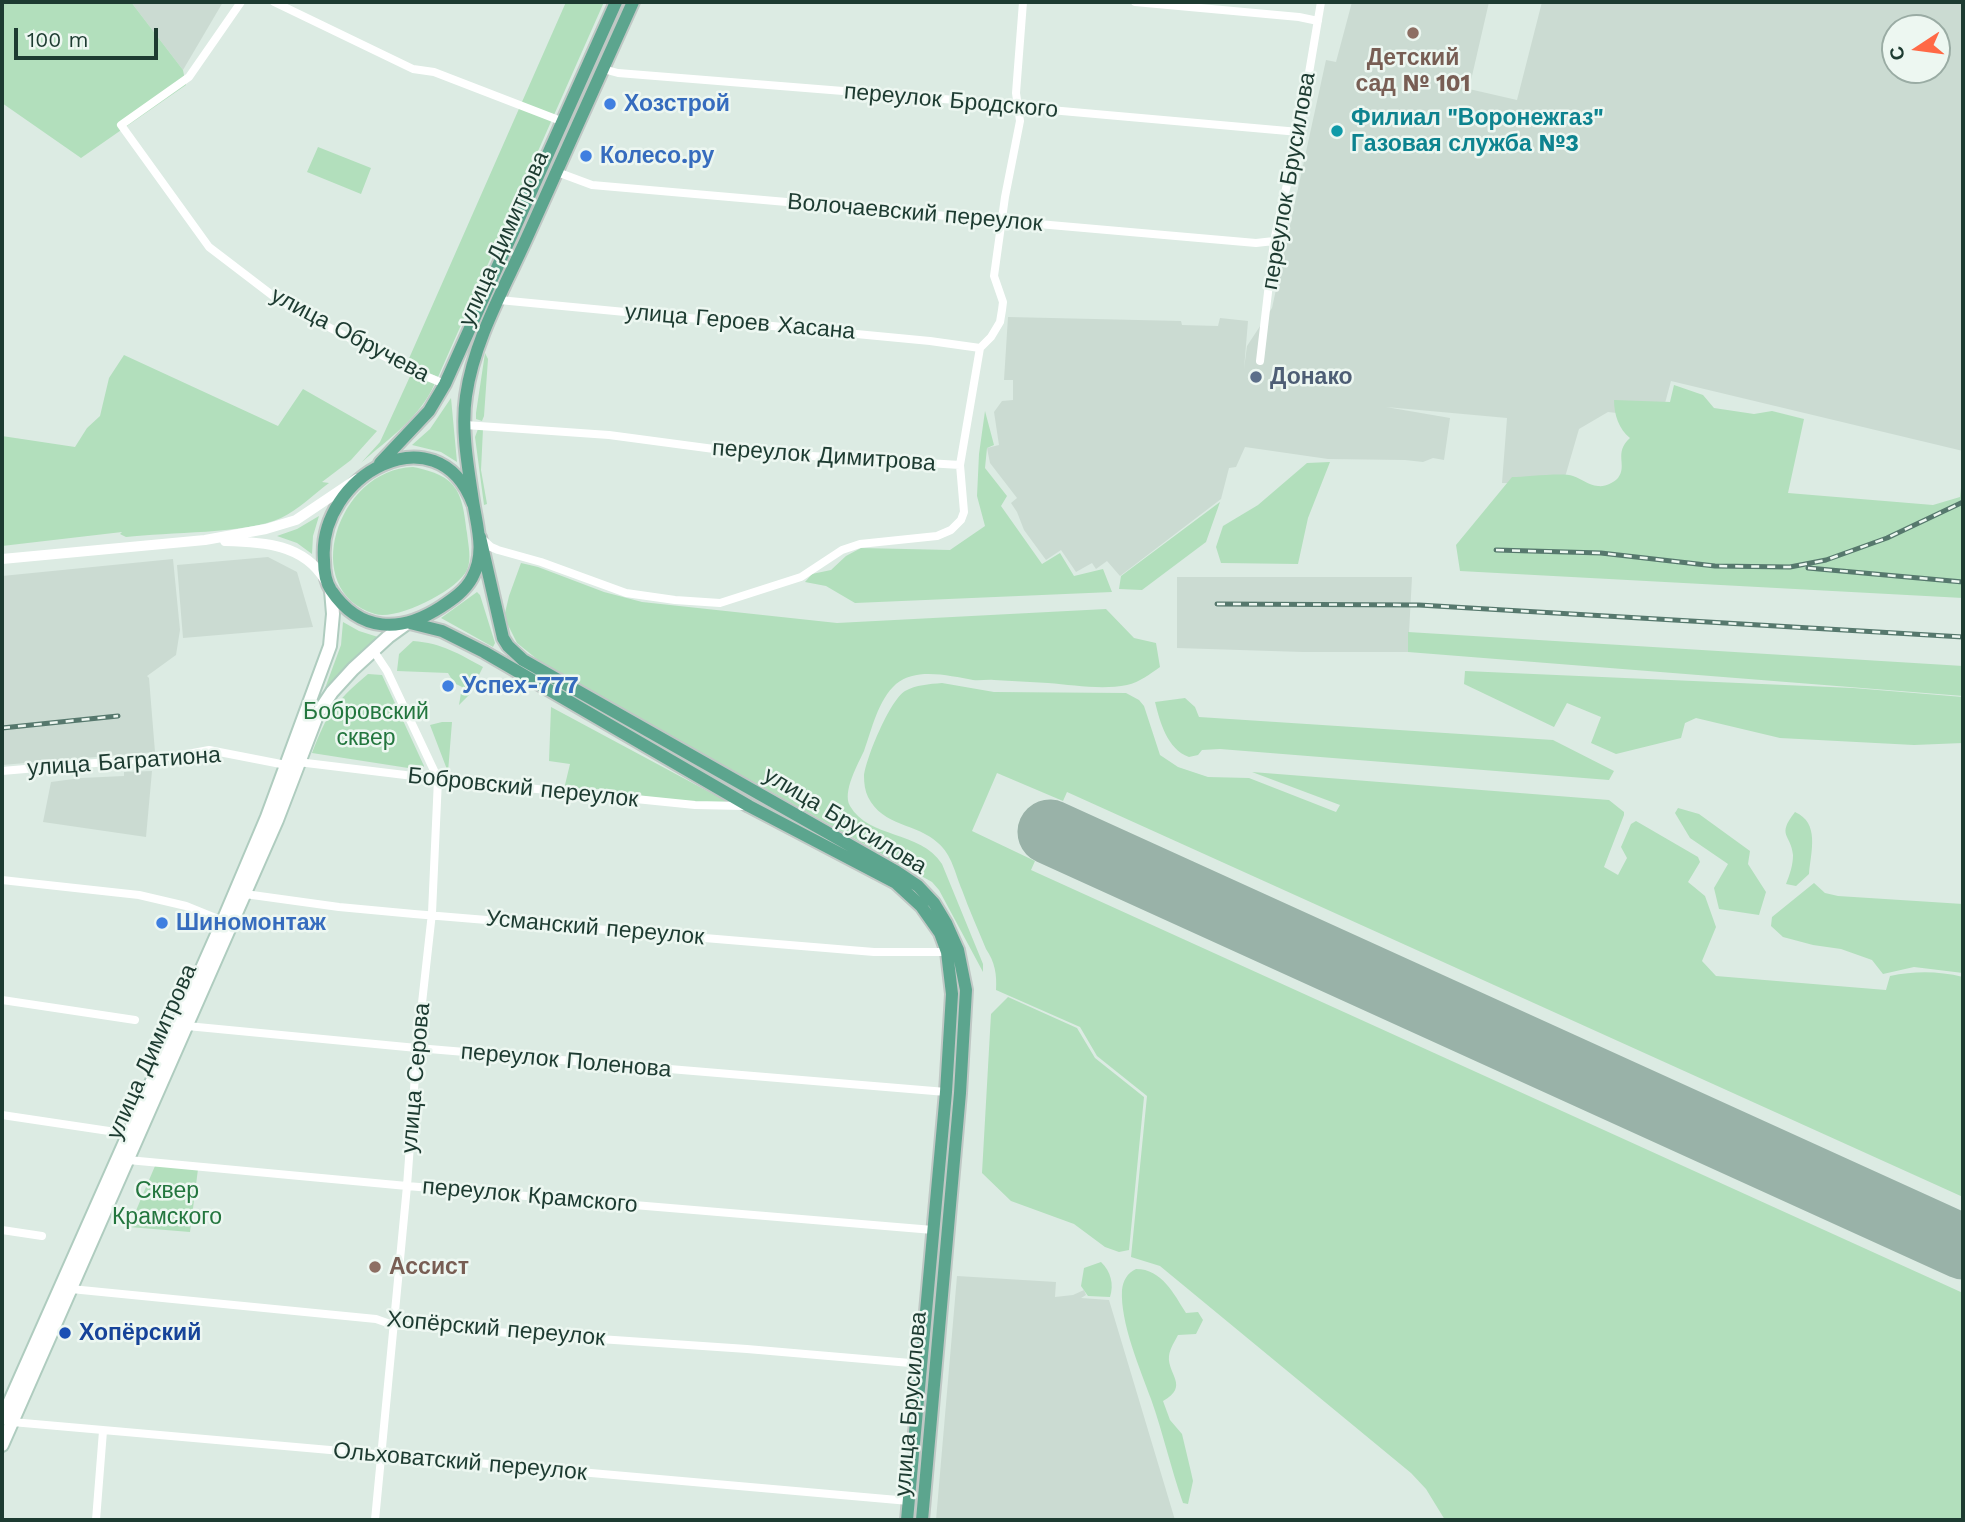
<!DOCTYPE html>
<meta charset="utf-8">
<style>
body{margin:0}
#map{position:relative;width:1965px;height:1522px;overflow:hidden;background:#dcebe3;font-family:"Work Sans",sans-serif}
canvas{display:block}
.frame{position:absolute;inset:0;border:4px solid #1d3b31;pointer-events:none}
.north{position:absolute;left:1881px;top:14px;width:70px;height:70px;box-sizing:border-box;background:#edf7f1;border:2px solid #9aaca4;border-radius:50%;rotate:257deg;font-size:19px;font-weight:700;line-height:28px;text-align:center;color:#1d3b31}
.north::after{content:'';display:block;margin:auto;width:24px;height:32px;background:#ff6946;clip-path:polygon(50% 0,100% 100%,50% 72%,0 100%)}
.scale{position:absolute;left:14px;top:28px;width:144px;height:32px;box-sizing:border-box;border:4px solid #1d3b31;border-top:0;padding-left:9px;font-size:21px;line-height:24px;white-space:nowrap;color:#1d3b31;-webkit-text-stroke:5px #edf7f1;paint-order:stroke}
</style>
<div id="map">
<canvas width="1965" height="1522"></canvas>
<div class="frame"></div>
<div class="north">С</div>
<div class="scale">100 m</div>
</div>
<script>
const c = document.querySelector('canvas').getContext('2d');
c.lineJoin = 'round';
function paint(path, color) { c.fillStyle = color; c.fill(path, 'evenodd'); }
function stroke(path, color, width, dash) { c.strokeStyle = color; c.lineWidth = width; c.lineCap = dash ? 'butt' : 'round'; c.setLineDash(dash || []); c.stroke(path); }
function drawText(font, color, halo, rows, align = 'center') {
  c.font = font + ' "Work Sans",sans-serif'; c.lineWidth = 5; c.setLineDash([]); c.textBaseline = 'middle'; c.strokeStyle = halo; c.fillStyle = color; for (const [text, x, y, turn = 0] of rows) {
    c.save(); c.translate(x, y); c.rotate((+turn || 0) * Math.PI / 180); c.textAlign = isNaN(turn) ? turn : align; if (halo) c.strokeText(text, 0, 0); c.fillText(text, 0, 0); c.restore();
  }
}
paint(new Path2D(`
 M 131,2 L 223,2 L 183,70 Z
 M 1352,2 L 1489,2 L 1469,89 L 1517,100 L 1542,2 L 1963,2 L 1963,451 L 1671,381 L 1661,418 L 1608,412 L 1579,429 L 1563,484 L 1502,483 L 1507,418 L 1386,407 L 1450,418 L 1444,460 L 1433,458 L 1423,462 L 1405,460 L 1328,459 L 1245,447 L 1236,467 L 1229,468 L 1221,499 L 1120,576 L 1107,561 L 1096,569 L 1092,563 L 1076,572 L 1061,550 L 1046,560 L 1024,530 L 1017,512 L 1011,503 L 1017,498 L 990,463 L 987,448 L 999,445 L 994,412 L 1002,401 L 1013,400 L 1013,380 L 1004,380 L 1008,317 L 1181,321 L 1182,325 L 1218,326 L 1220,318 L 1248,321 L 1244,369 L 1247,346 L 1272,308 L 1326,60 L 1336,62 ZM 1895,28 L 1937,28 L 1937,70 L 1895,70 Z
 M 268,557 L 297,572 L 313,627 L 183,638 L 177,565 Z
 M 173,559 L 180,630 L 176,655 L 147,676 L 149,678 L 155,752 L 2,765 L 2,576 Z
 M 1177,577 L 1412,577 L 1408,652 L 1303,652 L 1177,648 Z
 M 152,771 L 146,837 L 43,822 L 51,782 L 81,778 L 124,776 L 124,772 Z
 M 957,1276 L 1056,1282 L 1055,1297 L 1073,1295 L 1084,1290 L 1086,1295 L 1081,1298 L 1109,1300 L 1175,1520 L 936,1520 Z`), '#cbdbd2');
paint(new Path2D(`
 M 2,2 L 131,2 L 183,70 L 186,85 L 81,158 L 2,103 Z
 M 566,2 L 604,2 L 438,377 L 407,363 Z
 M 318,147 L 371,168 L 361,194 L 307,172 Z
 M 485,353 L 488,359 L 484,416 L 482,421 L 476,419 L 476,413 Z
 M 124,355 L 278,426 L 303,389 L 377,431 L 351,460 L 322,482 L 329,483 C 313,495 299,509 281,518 C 247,534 167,532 126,537 L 120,534 L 122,532 L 2,546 L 2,436 L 75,447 L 87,428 L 100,416 L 109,378 Z
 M 412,372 L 435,383 C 420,418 389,438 361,463 L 380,442 Z
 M 1674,385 L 1703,395 L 1714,408 L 1754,414 L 1772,411 L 1804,419 L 1788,493 L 1933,505 L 1960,497 L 1963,470 L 1963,598 L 1460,571 L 1456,545 L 1512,477 C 1525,477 1563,472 1573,476 C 1582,479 1588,485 1598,486 C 1605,487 1613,483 1618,478 C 1628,465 1613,453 1630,438 C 1619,429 1614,415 1614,400 L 1670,402 Z
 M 451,398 L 457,462 L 441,452 L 412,445 L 430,429 Z
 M 985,411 L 994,445 L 987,448 L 985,468 L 1007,496 L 1001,506 L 1042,564 L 1060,553 L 1074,576 L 1103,569 L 1112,592 L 855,603 L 826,586 L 805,582 L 812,574 L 831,570 L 846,556 L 861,548 L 950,550 L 985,526 L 977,496 L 979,454 Z
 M 478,429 L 483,429 L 481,470 L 487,504 L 484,505 L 475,437 Z
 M 1330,462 L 1308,518 L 1298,564 L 1221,563 L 1216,547 L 1223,526 L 1258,505 L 1307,463 Z
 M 413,467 C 458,476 462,491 467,533 C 468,544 472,559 467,570 C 458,590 397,621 375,614 C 298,591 337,469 413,467 Z
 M 1220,502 L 1206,542 L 1142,590 L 1119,589 L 1121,576 Z
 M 319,516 L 313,536 L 312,554 L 297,543 L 277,536 L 297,529 Z
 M 521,563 L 538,567 L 604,592 L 642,602 L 837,623 L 1106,609 L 1134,638 L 1156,643 L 1160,667 C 1150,674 1140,682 1127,685 C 1102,690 1073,685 1048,683 C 1030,682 1012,681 994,680 C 987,679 980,681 973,680 C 950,676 916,667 896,684 C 878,700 872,729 864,751 C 858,764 842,792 850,806 C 869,839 920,830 942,864 L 983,964 L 983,972 L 939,890 L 932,882 L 543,664 L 517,643 L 504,617 L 509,596 Z
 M 477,592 L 480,595 L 495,643 L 493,647 L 441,618 Z
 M 343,622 L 359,631 L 378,637 L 326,692 L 324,691 L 341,645 Z
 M 1408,632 L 1963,666 L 1963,696 L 1408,652 Z
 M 413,641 C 442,643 459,654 483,667 L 469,695 L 459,705 L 462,687 L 454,683 L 448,673 L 397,671 L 399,654 Z
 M 1465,671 L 1853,688 L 1963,697 L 1963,743 L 1914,745 L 1780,738 L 1696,718 L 1685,723 L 1681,738 L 1616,754 L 1591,743 L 1601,717 L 1567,703 L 1554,727 L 1464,684 Z
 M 368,674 L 382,675 L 424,766 L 421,770 L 312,753 C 328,712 334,703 368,674 Z
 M 942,683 L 994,692 L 1126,693 L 1139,700 L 1144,706 L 1160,755 L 1178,767 L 1208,777 L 1249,778 L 1336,812 L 1340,805 L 1252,772 L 1609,800 L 1624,812 L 1624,815 L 1604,867 L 1618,875 L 1627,858 L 1621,847 L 1631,824 L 1636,821 L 1698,857 L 1700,862 L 1688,882 L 1705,896 L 1716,927 L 1702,961 L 1716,976 L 1886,990 L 1890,976 C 1915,971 1938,971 1963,977 L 1963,1197 L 1067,792 L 1063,801 L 997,773 L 972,831 L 1035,861 L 1031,870 L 1963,1293 L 1963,1520 L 1445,1520 L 1426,1489 L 1411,1473 L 1160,1266 L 1131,1257 L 1147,1096 L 1097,1056 L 1080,1027 L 996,990 C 997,975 995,962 986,949 C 978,929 969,910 962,890 C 955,873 952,855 938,843 C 917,823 883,827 868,797 C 865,791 864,783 864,776 C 866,758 890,700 905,691 C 916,685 929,684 942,683 Z
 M 1185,698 L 1195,707 L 1199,717 L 1553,740 L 1614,771 L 1609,780 L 1220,749 L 1202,750 L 1198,755 L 1189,757 C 1167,749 1160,722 1155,702 Z
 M 551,707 L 728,802 L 726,809 L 598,789 L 564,789 L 570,764 L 549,761 Z
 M 442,722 L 452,722 L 448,772 L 430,725 Z
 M 1678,808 L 1699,814 L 1750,851 L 1748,864 L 1766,892 L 1759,915 L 1719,909 L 1714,888 L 1728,864 L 1690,838 L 1675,813 Z
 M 1795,812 C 1820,823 1811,851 1809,874 L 1796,886 L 1786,884 C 1790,874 1793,865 1793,855 C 1791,834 1776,836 1795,812 Z
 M 1814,883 L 1825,893 L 1838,896 L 1963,904 L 1963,973 L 1914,967 L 1883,974 L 1872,960 L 1841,949 L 1813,945 L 1783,937 L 1771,926 L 1772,917 Z
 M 1008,997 L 1077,1028 L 1095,1058 L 1144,1097 L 1129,1250 L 1119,1252 L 1105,1247 L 1074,1224 L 1011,1201 L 982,1173 L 991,1014 Z
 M 155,1166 L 198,1169 L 190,1232 L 129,1227 Z
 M 1101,1262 C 1111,1272 1114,1284 1110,1297 L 1088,1296 L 1081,1286 L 1084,1268 Z
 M 1136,1269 C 1162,1269 1174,1294 1186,1313 L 1198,1312 L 1203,1320 L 1196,1334 L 1178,1335 C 1175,1341 1170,1348 1169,1356 C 1167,1374 1190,1386 1163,1401 L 1170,1420 L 1182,1434 L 1191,1472 L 1193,1481 L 1188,1504 L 1183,1503 C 1171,1469 1163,1433 1151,1399 C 1140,1369 1120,1322 1122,1290 C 1123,1281 1127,1273 1136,1269 Z`), '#b2dfbc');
stroke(new Path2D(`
 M 1050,832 L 1963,1247`), '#99b2a8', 65);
const secondary = new Path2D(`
 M 2,1419 L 223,921 L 267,817 L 330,646 L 333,614 L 331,590
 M 2,1445 L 277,820 L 318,713 L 332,692 L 353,669 L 388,637 L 406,624`);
const primary = new Path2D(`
 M 380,463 L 429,411 L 445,384 L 616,2
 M 473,504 C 437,409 317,476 324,560 C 324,570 325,581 331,590 C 360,633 401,633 441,607 C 453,599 465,591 472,578 C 486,553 477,527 473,501 C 468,467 461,430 466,396 C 474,339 506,285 529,233 C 564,156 598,79 633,2
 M 480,537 L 503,638 L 508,646 L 523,660 L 897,872 L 918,886 L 934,903 L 946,923 L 958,950 L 966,990 L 960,1093 L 922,1520
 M 410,623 L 442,631 L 484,652 L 749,806 L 896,883 L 921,906 L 940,933 L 947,952 L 952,994 L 946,1092 L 907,1520`);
stroke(secondary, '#afccbf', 16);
stroke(primary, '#c0c8c5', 16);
stroke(new Path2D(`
 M 241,2 L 189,77 L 121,125 L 209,247 L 281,302 L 410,370 L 445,384
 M 274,2 L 413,69 L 434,72 L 561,121
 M 1135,2 L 1299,17 L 1318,21
 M 603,69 L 618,73 L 1018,105 L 1039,109 L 1299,132
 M 557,172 L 592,185 L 1256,243 L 1274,241
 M 499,300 L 930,341 L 980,348
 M 1260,361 L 1274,241 L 1299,132 L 1321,2
 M 465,425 L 609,435 L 729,451 L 960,465
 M 480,537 L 491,547 L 498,550 L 541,562 L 626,593 L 675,600 L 720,603 L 801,577 L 842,550 L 860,544 L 937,536 L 951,530 L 961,520 L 964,512 L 960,465 L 980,348 L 991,337 L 1000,322 L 1002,310 L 1003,302 L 994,276 L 1005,197 L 1020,121 L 1016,93 L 1023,2
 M 373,650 L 387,671 L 438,779 L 432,913 L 417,1048 L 407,1186 L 375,1520
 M 298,762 L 438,779 L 695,805 L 744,806
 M 2,771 L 177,756 L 209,750 L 286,765
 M 2,880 L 139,895 L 186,906 L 223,921
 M 245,894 L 339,907 L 414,914 L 874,952 L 947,952
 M 2,1000 L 135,1020
 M 187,1026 L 417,1048 L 946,1092
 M 2,1115 L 129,1134
 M 128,1160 L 407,1186 L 933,1230
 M 2,1230 L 42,1236
 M 71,1289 L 376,1319 L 393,1325 L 747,1349 L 922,1364
 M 12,1422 L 909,1501
 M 96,1520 L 103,1431`), '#fff', 8);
stroke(new Path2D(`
 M 225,541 C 263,542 304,544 325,580
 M 2,559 L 205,540 L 266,529 L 296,520 L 357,479`), '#fff', 10);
stroke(secondary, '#fff', 12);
stroke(primary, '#5ca58e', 12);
const rail = new Path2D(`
 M 1496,550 L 1601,553 L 1715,566 L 1790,567 L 1826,560 L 1887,538 L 1963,502
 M 1808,568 L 1963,582
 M 1217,604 L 1419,605 L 1963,637
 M 2,728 L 118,716`);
stroke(rail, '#56786d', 5);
stroke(rail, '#edf7f1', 2.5, [8]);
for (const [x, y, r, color] of [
 [1413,33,7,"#8d6e63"],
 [610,104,7,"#3f7fe0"],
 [1337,131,7,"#0f9aa8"],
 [586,156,7,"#3f7fe0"],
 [1256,377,7,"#5c6f8a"],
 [448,686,7,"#3f7fe0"],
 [162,923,7,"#3f7fe0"],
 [375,1267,7,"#8d6e63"],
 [65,1333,7,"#1a4fb4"]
]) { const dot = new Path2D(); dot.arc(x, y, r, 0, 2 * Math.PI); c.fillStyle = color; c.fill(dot); stroke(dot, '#edf7f1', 2.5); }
drawText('bold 23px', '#785e54', '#edf7f1', [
 ["Детский",1413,58],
 ["сад № 101",1413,84],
 ["Ассист",389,1267,"left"]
]);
drawText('23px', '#1d3b31', '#edf7f1', [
 ["переулок Бродского",951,101,5],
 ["переулок Брусилова",1289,181,-80],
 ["Волочаевский переулок",915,213,5],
 ["улица Димитрова",504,239,-66],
 ["улица Героев Хасана",740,322,5],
 ["улица Обручева",350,335,28],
 ["переулок Димитрова",824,456,4],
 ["улица Багратиона",124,762,-4],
 ["Бобровский переулок",523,788,6],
 ["улица Брусилова",845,821,31],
 ["Усманский переулок",595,928,5],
 ["улица Димитрова",152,1052,-66],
 ["переулок Поленова",566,1061,5],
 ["улица Серова",416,1078,-85],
 ["переулок Крамского",530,1196,5],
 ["Хопёрский переулок",496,1329,5],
 ["улица Брусилова",911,1404,-85],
 ["Ольховатский переулок",460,1462,5]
]);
drawText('bold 23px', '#366cbe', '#edf7f1', [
 ["Хозстрой",624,104],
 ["Колесо.ру",600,156],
 ["Успех-777",462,686],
 ["Шиномонтаж",176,923]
], 'left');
drawText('bold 23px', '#0d838f', '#edf7f1', [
 ["Филиал \"Воронежгаз\"",1351,118],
 ["Газовая служба №3",1351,144]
], 'left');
drawText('bold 23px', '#4e5e75', '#edf7f1', [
 ["Донако",1270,377]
], 'left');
drawText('23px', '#23763e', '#edf7f1', [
 ["Бобровский",366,712],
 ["сквер",366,738],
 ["Сквер",167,1191],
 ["Крамского",167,1217]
]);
drawText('bold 23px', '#164399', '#edf7f1', [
 ["Хопёрский",79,1333]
], 'left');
</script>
